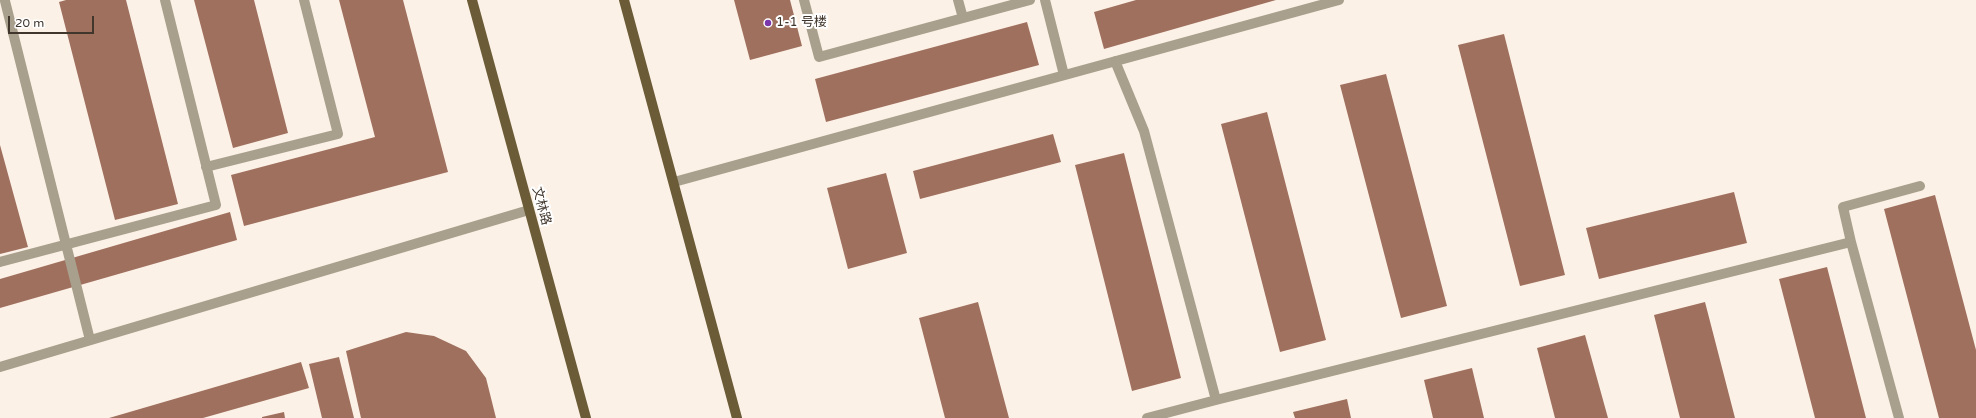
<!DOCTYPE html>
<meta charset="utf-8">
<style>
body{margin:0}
#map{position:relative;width:1976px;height:418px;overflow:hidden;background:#fcf1e6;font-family:"Varela Round",sans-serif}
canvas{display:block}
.scale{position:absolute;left:8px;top:16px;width:86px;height:18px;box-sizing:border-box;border:2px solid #41362c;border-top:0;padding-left:5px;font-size:12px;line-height:14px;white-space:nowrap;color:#41362c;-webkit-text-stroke:3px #fff;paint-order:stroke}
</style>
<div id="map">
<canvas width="1976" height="418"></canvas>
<div class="scale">20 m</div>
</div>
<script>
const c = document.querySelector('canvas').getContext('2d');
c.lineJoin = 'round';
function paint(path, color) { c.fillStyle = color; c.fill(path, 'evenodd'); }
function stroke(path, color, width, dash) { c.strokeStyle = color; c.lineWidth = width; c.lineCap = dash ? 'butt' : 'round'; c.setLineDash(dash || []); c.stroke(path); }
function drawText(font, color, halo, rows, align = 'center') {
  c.font = font + ' "Varela Round","Noto Sans SC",sans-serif'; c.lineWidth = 4; c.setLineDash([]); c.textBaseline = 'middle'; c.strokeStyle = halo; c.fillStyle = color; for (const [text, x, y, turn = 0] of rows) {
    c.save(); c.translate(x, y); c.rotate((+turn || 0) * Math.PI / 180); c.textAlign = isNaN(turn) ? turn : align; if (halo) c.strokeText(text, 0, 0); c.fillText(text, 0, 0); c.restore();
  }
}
paint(new Path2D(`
 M 66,0 L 126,0 L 178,204 L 115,220 L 59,2 Z
 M 194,0 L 254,0 L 288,133 L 233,148 Z
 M 339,0 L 403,0 L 448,172 L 244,226 L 231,175 L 375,137 Z
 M 734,0 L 790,0 L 802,46 L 750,60 Z
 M 1136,0 L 1276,0 L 1104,49 L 1094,12 Z
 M 1027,22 L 1039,65 L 826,122 L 815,79 Z
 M 1504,34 L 1565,275 L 1520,286 L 1458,45 Z
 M 1386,74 L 1447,306 L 1401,318 L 1340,85 Z
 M 1267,112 L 1326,340 L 1280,352 L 1221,124 Z
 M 1053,134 L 1061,162 L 920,199 L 913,171 Z
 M 0,145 L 28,247 L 0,254 Z
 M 1124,153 L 1181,378 L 1132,391 L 1075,165 Z
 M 886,173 L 907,253 L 848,269 L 827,188 Z
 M 1734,192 L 1747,243 L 1599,279 L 1586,228 Z
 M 1935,195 L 1976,350 L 1976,418 L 1939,418 L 1884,209 Z
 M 230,212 L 237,240 L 0,308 L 0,279 Z
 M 1827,267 L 1866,418 L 1815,418 L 1779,279 Z
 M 978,302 L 1009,418 L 945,418 L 919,318 Z
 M 1705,302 L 1735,418 L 1680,418 L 1654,315 Z
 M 406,332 L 434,336 L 466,351 L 486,378 L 496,418 L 361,418 L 346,351 Z
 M 1585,335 L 1608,418 L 1555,418 L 1537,348 Z
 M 339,357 L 354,418 L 322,418 L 309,364 Z
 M 301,362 L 309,388 L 203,418 L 109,418 Z
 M 1472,368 L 1484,418 L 1433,418 L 1424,380 Z
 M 1347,399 L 1351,418 L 1295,418 L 1293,412 Z
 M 284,412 L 285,418 L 262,418 L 262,417 Z`), '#a0705f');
stroke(new Path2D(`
 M 804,0 L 819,57 L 1030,0
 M 958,0 L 963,18
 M 1045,0 L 1064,75
 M 5,1 L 90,340
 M 1115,61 L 1144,131 L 1216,400 L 1147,418
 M 206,167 L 338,134 L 304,0
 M 674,182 L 1339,0
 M 1851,242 L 1843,207 L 1920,186
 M 0,262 L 216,205 L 165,0
 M 0,367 L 529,210
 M 1216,400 L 1851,242 L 1899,418`), '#a8a08c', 10);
stroke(new Path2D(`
 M 472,0 L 586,418
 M 624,0 L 737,418`), '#6b5c37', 10);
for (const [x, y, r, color] of [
 [768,23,4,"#7937ab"]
]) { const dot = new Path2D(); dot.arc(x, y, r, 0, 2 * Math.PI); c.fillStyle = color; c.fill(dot); stroke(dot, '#fff', 1.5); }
drawText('13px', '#41362c', '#fff', [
 ["1-1 号楼",776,23]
], 'left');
drawText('13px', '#41362c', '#fff', [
 ["文林路",541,206,75]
]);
</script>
